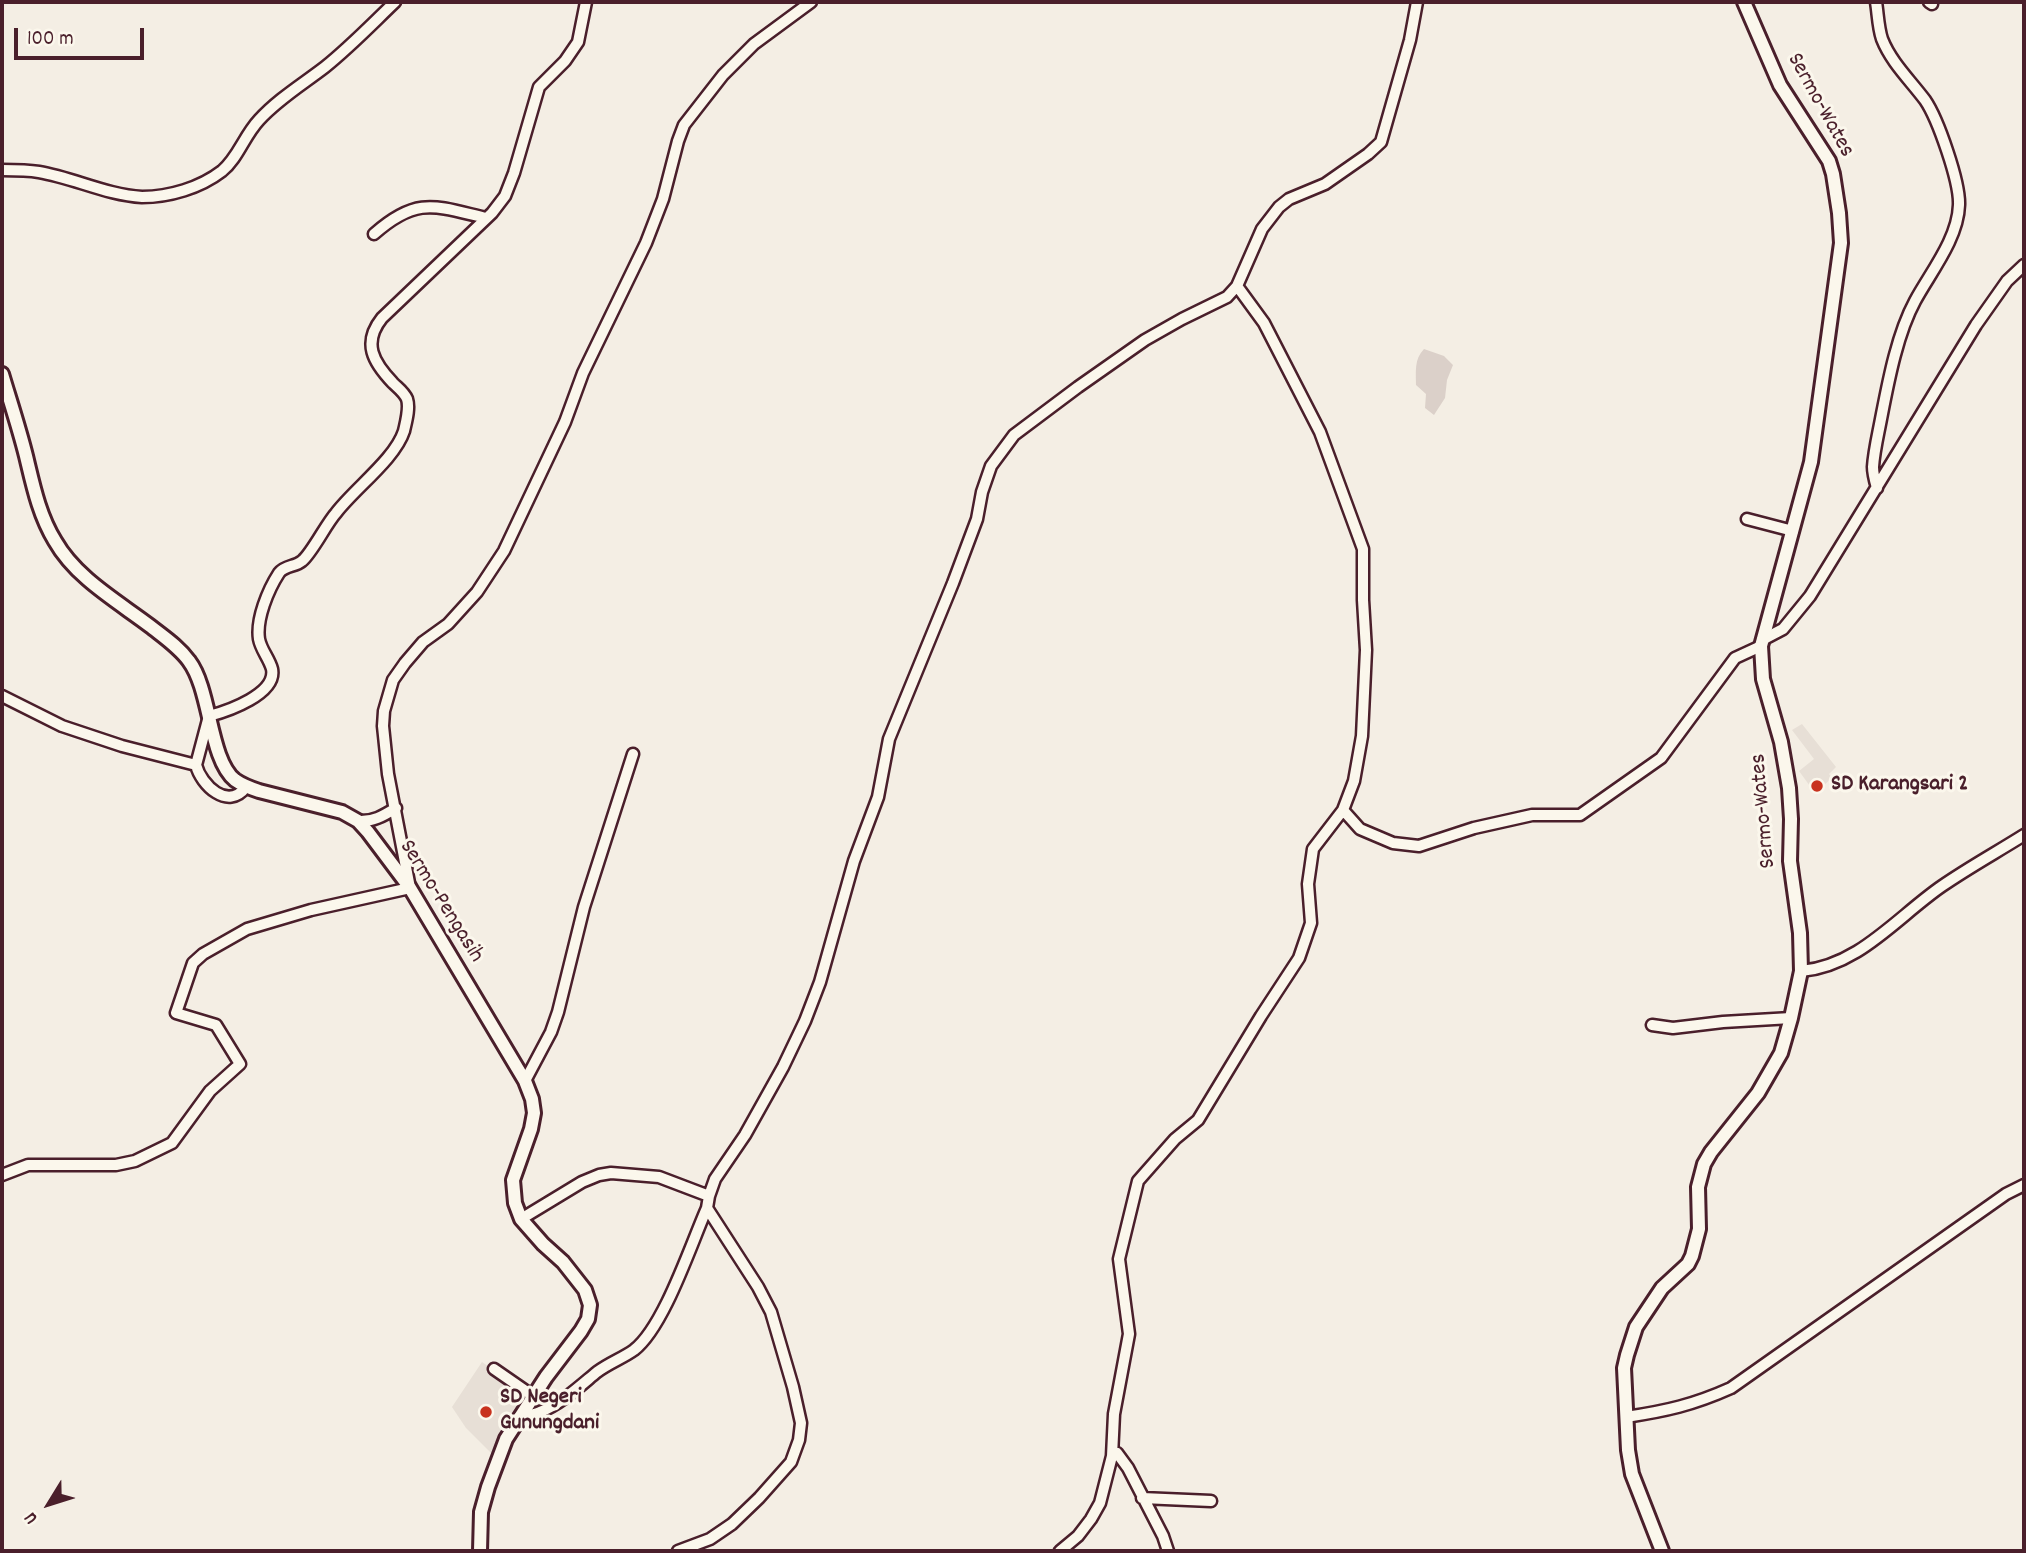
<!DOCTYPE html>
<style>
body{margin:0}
#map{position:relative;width:2026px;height:1553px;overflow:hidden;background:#f4eee4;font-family:Dekko,sans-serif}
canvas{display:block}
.frame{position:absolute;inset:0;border:4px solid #4a1f2b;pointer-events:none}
.north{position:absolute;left:14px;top:1469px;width:70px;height:70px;-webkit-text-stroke:5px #fbf7ec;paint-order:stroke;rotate:232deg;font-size:19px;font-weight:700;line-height:28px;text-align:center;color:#4a1f2b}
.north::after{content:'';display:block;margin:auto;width:24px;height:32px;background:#4a1f2b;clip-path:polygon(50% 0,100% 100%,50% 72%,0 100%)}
.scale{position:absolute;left:14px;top:28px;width:130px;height:32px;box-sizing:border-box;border:4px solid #4a1f2b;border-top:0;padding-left:9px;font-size:21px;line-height:24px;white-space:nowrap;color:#4a1f2b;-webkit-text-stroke:5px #fbf7ec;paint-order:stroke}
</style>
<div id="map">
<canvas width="2026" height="1553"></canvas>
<div class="frame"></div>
<div class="north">U</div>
<div class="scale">100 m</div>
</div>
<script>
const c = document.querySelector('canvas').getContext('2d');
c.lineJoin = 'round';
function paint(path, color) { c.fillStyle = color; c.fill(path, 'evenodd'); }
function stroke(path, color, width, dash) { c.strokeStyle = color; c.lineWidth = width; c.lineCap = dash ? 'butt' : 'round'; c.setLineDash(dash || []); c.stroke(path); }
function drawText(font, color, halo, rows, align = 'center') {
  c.font = font + ' Dekko,sans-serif'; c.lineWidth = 6; c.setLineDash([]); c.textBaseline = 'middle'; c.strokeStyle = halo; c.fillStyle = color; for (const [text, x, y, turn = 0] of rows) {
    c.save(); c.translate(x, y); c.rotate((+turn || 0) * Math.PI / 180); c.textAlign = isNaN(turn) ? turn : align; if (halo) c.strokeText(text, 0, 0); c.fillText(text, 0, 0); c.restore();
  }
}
paint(new Path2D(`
 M 1802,724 L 1836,767 L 1829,774 L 1832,778 L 1815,793 L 1799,771 L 1814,759 L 1792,730 Z
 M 482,1362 L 528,1394 L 495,1457 L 466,1428 L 452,1407 Z`), '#e7dfd6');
paint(new Path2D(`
 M 1424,349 L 1444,356 L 1453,365 L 1447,380 L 1445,398 L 1434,415 L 1425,408 L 1426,394 L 1416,385 C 1416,372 1414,359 1424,349 Z`), '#dbd0c9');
const minor = new Path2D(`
 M 1876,2 C 1878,14 1878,27 1882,39 C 1891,62 1910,80 1925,100 C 1938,119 1960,182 1959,205 C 1958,239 1930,273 1915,301 C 1897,334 1888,383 1881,419 C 1878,435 1874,451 1873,467 C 1873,474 1875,481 1877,488
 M 1929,2 L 1932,4
 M 2,170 C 14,170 27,170 39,172 C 74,178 107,195 142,197 C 169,197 200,188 222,171 C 238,158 244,136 259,120 C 278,99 303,84 325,67 C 350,47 372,24 395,2
 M 374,234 C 417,196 435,206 486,218
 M 1747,519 L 1793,531
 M 1762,640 L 1783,629 L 1810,596 L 1976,325 L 2007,281 L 2024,265
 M 2,696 L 62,726 L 122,746 L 196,765 C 201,785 228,811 246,787
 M 196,765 L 209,716 C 228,711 277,694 272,669 C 269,658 261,650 259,639 C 256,619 268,590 279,573 C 285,565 295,567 302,561 C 312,553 326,524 336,513 C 354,489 395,459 404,431 C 406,422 410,408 407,399 C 404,392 398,388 393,383 C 373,362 362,343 382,318 L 492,213 L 505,196 L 514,173 L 539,87 L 565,61 L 578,42 L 586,2
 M 1343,810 L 1360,829 L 1393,843 L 1419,846 L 1474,828 L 1532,815 L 1580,815 L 1661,758 L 1735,658 L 1761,646
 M 358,821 C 373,822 383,816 396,808
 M 1801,971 C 1859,966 1897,917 1942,886 C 1968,868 1997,852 2024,835
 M 1652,1025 L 1673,1028 L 1723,1022 L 1791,1018
 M 525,1081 L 551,1032 L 558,1012 L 584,907 L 633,754
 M 2,1175 L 28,1165 L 116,1165 L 135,1161 L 172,1143 L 210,1091 L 240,1064 L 216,1025 L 176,1013 L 193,963 L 203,954 L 247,929 L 311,910 L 410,888 L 388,774 L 383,726 L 384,711 L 393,680 L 405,663 L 423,642 L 448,624 L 477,592 L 504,551 L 565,422 L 583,373 L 646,243 L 663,199 L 678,141 L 684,125 L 723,75 L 754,44 L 811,2
 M 521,1219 L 582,1182 L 599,1175 L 611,1173 L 659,1177 L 709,1196 L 715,1179 L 745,1135 L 783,1067 L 805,1021 L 820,982 L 854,861 L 878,797 L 889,739 L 953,583 L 977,519 L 982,492 L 991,466 L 1014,435 L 1078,387 L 1145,340 L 1182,319 L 1227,297 L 1237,286 L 1262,229 L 1279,207 L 1289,199 L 1325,184 L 1368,154 L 1381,142 L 1410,40 L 1417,2
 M 494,1369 L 533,1396
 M 519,1417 C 526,1415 534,1415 540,1412 C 561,1404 580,1386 597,1372 C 609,1363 623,1358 634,1350 C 664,1327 691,1244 707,1208
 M 1626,1417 C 1666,1411 1693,1405 1731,1388 L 2006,1194 L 2024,1185
 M 1112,1456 L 1117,1453 L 1128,1468 L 1163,1536 L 1168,1551
 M 1142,1498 L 1211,1501
 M 678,1551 L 710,1539 L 732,1524 L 759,1498 L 791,1462 L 799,1440 L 801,1423 L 793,1387 L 771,1312 L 758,1287 L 707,1208 L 709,1196
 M 1060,1551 L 1078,1536 L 1091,1519 L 1100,1503 L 1112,1456 L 1114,1414 L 1129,1334 L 1119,1259 L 1138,1181 L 1175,1139 L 1198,1120 L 1261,1016 L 1299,958 L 1311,923 L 1308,884 L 1313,849 L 1343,810 L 1354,781 L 1362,736 L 1366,650 L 1363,600 L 1363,549 L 1320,432 L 1264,323 L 1237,286`);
const major = new Path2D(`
 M 2,374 C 10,401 19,428 26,456 C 33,485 39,515 55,541 C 76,578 117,601 150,626 C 164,637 179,647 189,661 C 211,690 209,759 235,780 C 242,785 250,788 259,791 L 342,812 L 358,821 L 368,832 L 410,888 L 525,1081 L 532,1099 L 534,1113 L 531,1129 L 513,1180 L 515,1203 L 521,1219 L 543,1244 L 563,1262 L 585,1290 L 590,1305 L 588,1319 L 581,1331 L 546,1377 L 506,1439 L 488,1487 L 481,1512 L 480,1551
 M 1662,1551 L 1632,1474 L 1628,1450 L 1624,1368 L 1627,1355 L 1636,1327 L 1662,1288 L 1688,1264 L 1692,1256 L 1699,1229 L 1698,1187 L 1704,1164 L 1711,1152 L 1758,1093 L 1781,1053 L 1791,1018 L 1801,971 L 1800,933 L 1790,861 L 1791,819 L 1789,788 L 1781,742 L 1763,679 L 1761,646 L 1811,462 L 1841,243 L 1839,213 L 1833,174 L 1829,161 L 1780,85 L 1744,2`);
stroke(minor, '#4a1f2b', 15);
stroke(major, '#4a1f2b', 18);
stroke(minor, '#fbf7ec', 10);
stroke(major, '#fbf7ec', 12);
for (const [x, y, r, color] of [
 [1817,786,7,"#c8321e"],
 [486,1412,7,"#c8321e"]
]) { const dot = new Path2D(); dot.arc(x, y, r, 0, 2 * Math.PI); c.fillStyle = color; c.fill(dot); stroke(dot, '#fbf7ec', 2.5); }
drawText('23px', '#4a1f2b', '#fbf7ec', [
 ["Sermo-Wates",1819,106,61],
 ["Sermo-Wates",1765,811,-95],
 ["Sermo-Pengasih",440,902,58]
]);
drawText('bold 23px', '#4a1f2b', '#fbf7ec', [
 ["SD Karangsari 2",1831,786],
 ["SD Negeri",500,1399],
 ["Gunungdani",500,1425]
], 'left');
</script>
